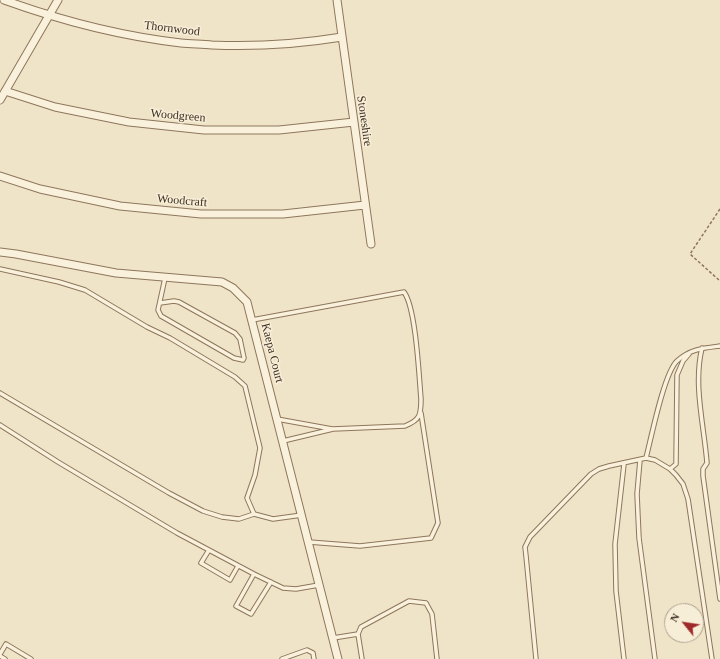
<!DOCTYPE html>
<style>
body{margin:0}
#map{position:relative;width:720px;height:659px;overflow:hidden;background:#f0e4c8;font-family:Georgia,serif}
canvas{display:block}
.north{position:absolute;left:664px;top:603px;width:40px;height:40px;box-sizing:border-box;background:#f7eed8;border:1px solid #ada18e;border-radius:50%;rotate:300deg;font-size:11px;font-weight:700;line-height:16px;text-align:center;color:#3d2e20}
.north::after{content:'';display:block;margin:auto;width:14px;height:18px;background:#9e2a2b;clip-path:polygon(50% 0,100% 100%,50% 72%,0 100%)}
</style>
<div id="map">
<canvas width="720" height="659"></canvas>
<div class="north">N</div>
</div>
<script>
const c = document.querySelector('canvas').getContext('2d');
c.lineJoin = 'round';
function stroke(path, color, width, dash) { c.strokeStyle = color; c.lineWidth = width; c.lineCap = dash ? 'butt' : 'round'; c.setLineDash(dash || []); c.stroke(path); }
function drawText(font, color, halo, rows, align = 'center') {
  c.font = font + ' Georgia,serif'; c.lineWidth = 3; c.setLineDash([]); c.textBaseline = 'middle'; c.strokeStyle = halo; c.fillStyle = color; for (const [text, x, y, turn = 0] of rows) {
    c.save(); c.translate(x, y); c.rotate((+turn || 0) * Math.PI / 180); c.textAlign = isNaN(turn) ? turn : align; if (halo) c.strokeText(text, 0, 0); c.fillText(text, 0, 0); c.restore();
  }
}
const service = new Path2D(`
 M 0,269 L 59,282 L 85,290 L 147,327 L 170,338 L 235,377 L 245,386 L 260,448 L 255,475 L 247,498 L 254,514 L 273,519 L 302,515
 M 160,303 L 174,301 L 179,302 L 235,333 L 240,339 L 244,358 L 243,360 L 234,358 L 161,316 L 158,310 L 165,278
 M 252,320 L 404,292 C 416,308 419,376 421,399 C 421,415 420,420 405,426 L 333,429 L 283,441
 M 702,348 C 693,385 704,425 707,463 L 703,469 L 703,476 L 720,599
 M 0,393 L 169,493 L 203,511 L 222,517 L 239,519 L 254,514
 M 277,419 L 332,429
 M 0,425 L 58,462 L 177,533 L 254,574 L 283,588 L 296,589 L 319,585
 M 646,458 C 651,439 664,373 677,361 C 690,349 704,348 720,346
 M 640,460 L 637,494 L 639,538 L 655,659
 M 624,464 L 615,544 L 616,591 L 624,659
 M 670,469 L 676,464 L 677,375 L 683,361 L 689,354
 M 309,542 L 360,546 L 431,538 L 438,523 L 421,413
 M 209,550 L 201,563 L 230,580 L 238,566
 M 254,574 L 236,606 L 251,614 L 271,582
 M 333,638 L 358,634
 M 0,654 L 6,644 L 31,659
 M 0,656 L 5,659
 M 282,659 L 307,650 L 313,653 L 314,659
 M 362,659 L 358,634 L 361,627 L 409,601 L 426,603 L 432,614 L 437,659
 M 536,659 L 526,556 L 525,547 L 530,537 L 591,474 L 599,469 L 609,466 L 646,458 L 655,460 L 670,469 L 676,475 L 683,484 L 688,499 L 712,659`);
const minor = new Path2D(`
 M 4,0 C 62,21 121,36 181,43 C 191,44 202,44 212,45 C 256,47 299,44 342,37
 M 337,0 L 371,244
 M 5,91 L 55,107 L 129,122 L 204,130 L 279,130 L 354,122
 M 0,100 L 58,0
 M 0,176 L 40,189 L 120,206 L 201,214 L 283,214 L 365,205
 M 0,252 L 16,254 L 116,273 L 222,282 L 233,288 L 247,302 L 338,659`);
stroke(service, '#8d765c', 5.5);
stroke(minor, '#8d765c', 9);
stroke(new Path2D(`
 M 720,209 L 690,254 L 720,281`), '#8d765c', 1.5, [3, 2]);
stroke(service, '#faf1dc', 3.5);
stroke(minor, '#faf1dc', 7);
drawText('12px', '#3d2e20', '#f7eed8', [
 ["Thornwood",172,29,7],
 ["Woodgreen",178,116,5],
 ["Stoneshire",364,121,82],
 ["Woodcraft",182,201,5],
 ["Kaepa Court",272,353,76]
]);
</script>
